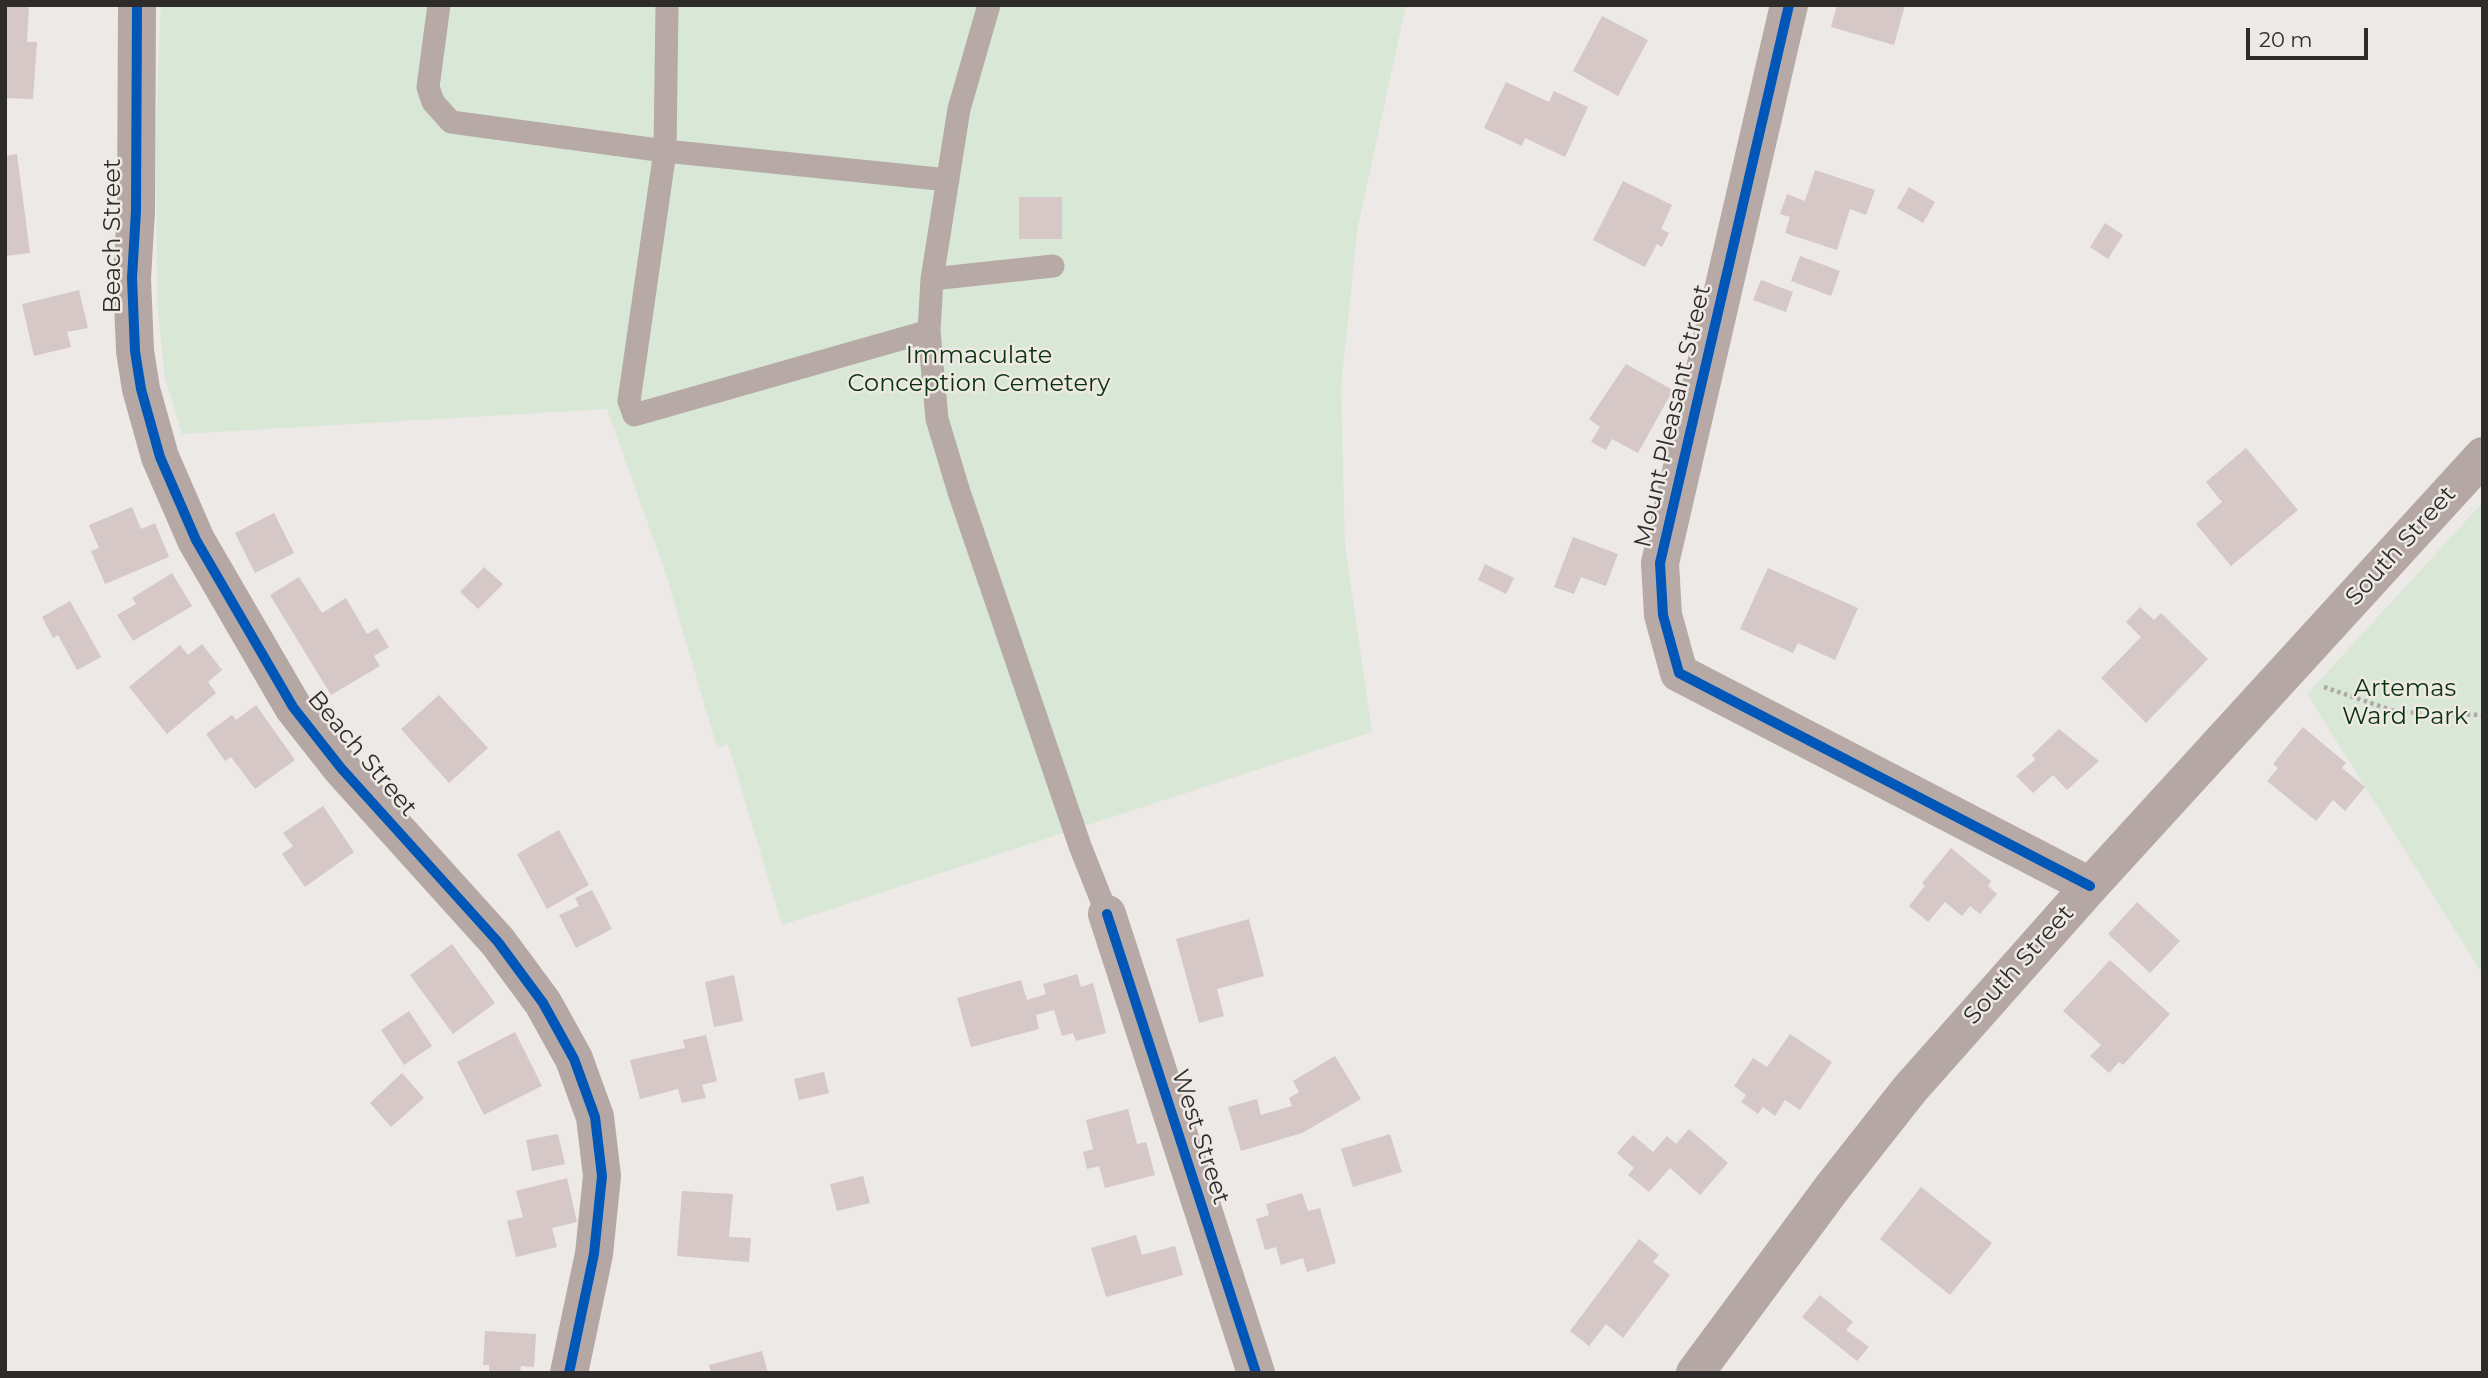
<!DOCTYPE html>
<style>
body{margin:0}
#map{position:relative;width:2488px;height:1378px;overflow:hidden;background:#ece9e7;font-family:Montserrat,sans-serif}
canvas{display:block}
.frame{position:absolute;inset:0;border:7px solid #2d2c2a;pointer-events:none}
.scale{position:absolute;left:2246px;top:28px;width:122px;height:32px;box-sizing:border-box;border:4px solid #2d2c2a;border-top:0;padding-left:9px;font-size:21px;line-height:24px;white-space:nowrap;color:#2d2c2a;-webkit-text-stroke:5px #eee9e5;paint-order:stroke}
</style>
<div id="map">
<canvas width="2488" height="1378"></canvas>
<div class="frame"></div>
<div class="scale">20 m</div>
</div>
<script>
const c = document.querySelector('canvas').getContext('2d');
c.lineJoin = 'round';
function paint(path, color) { c.fillStyle = color; c.fill(path, 'evenodd'); }
function stroke(path, color, width, dash) { c.strokeStyle = color; c.lineWidth = width; c.lineCap = dash ? 'butt' : 'round'; c.setLineDash(dash || []); c.stroke(path); }
function drawText(font, color, halo, rows, align = 'center') {
  c.font = font + ' Montserrat,sans-serif'; c.lineWidth = 5; c.setLineDash([]); c.textBaseline = 'middle'; c.strokeStyle = halo; c.fillStyle = color; for (const [text, x, y, turn = 0] of rows) {
    c.save(); c.translate(x, y); c.rotate((+turn || 0) * Math.PI / 180); c.textAlign = isNaN(turn) ? turn : align; if (halo) c.strokeText(text, 0, 0); c.fillText(text, 0, 0); c.restore();
  }
}
paint(new Path2D(`
 M 161,5 L 1406,5 L 1357,231 L 1341,388 L 1345,545 L 1372,732 L 782,925 L 728,744 L 717,748 L 667,577 L 607,409 L 182,434 L 165,378 L 157,302 L 156,131 Z
 M 2483,502 L 2483,975 L 2307,694 Z`), '#d9e7d6');
paint(new Path2D(`
 M 5,5 L 29,5 L 27,42 L 37,42 L 33,99 L 5,98 Z
 M 1837,5 L 1905,5 L 1894,45 L 1831,27 Z
 M 1602,16 L 1648,40 L 1618,96 L 1573,71 Z
 M 1506,82 L 1549,102 L 1554,91 L 1588,107 L 1565,157 L 1525,138 L 1522,146 L 1484,128 Z
 M 17,154 L 30,253 L 5,256 L 5,156 Z
 M 1815,170 L 1875,190 L 1866,215 L 1850,209 L 1837,250 L 1785,233 L 1790,217 L 1780,214 L 1787,194 L 1805,201 Z
 M 1623,181 L 1672,205 L 1661,229 L 1669,233 L 1662,247 L 1657,244 L 1645,267 L 1593,240 Z
 M 1909,187 L 1935,202 L 1923,223 L 1897,208 Z
 M 1019,197 L 1062,197 L 1062,239 L 1019,239 Z
 M 2105,223 L 2123,235 L 2108,259 L 2090,247 Z
 M 1800,256 L 1840,271 L 1831,296 L 1791,281 Z
 M 1761,280 L 1793,292 L 1786,312 L 1753,300 Z
 M 79,290 L 88,328 L 67,332 L 71,347 L 34,356 L 22,304 Z
 M 1626,364 L 1673,390 L 1638,453 L 1612,439 L 1606,450 L 1591,442 L 1600,427 L 1589,419 Z
 M 2246,448 L 2298,510 L 2231,566 L 2196,524 L 2222,502 L 2206,482 Z
 M 132,507 L 141,529 L 155,523 L 169,557 L 105,584 L 91,551 L 99,548 L 89,525 Z
 M 274,513 L 294,553 L 255,573 L 235,533 Z
 M 1573,537 L 1618,554 L 1606,586 L 1581,577 L 1574,594 L 1554,587 Z
 M 1485,564 L 1514,578 L 1506,594 L 1478,580 Z
 M 484,567 L 503,584 L 478,609 L 460,592 Z
 M 1768,568 L 1858,608 L 1835,660 L 1798,643 L 1793,653 L 1740,629 Z
 M 172,573 L 192,606 L 133,641 L 117,615 L 136,604 L 132,598 Z
 M 299,577 L 322,613 L 346,598 L 367,634 L 377,628 L 389,647 L 374,656 L 380,666 L 331,695 L 270,595 Z
 M 70,601 L 101,657 L 77,670 L 58,635 L 53,638 L 42,617 Z
 M 2140,607 L 2154,620 L 2161,613 L 2208,659 L 2146,723 L 2101,678 L 2141,637 L 2126,622 Z
 M 202,644 L 222,670 L 208,682 L 216,693 L 167,734 L 129,687 L 180,645 L 188,655 Z
 M 439,695 L 488,748 L 449,783 L 401,729 Z
 M 256,705 L 295,760 L 255,789 L 231,757 L 225,761 L 206,734 L 232,715 L 236,720 Z
 M 2303,727 L 2346,763 L 2342,768 L 2365,787 L 2345,811 L 2333,800 L 2316,821 L 2267,781 L 2278,768 L 2273,764 Z
 M 2059,729 L 2099,761 L 2067,790 L 2053,775 L 2033,793 L 2016,776 L 2035,760 L 2032,755 Z
 M 323,806 L 354,852 L 305,887 L 282,854 L 293,846 L 283,833 Z
 M 559,830 L 589,885 L 547,909 L 517,854 Z
 M 1951,848 L 1991,881 L 1988,886 L 1997,894 L 1980,914 L 1970,906 L 1962,916 L 1945,902 L 1928,922 L 1909,906 L 1925,886 L 1922,883 Z
 M 592,890 L 612,929 L 576,948 L 559,915 L 579,906 L 575,898 Z
 M 2137,902 L 2180,941 L 2150,973 L 2108,934 Z
 M 1249,919 L 1264,976 L 1217,989 L 1224,1016 L 1199,1023 L 1176,939 Z
 M 452,944 L 495,1003 L 453,1034 L 410,975 Z
 M 2110,960 L 2170,1014 L 2123,1065 L 2119,1062 L 2109,1073 L 2090,1056 L 2101,1045 L 2063,1011 Z
 M 1077,974 L 1081,987 L 1093,983 L 1106,1033 L 1076,1041 L 1073,1033 L 1062,1036 L 1054,1010 L 1036,1015 L 1039,1029 L 971,1047 L 957,998 L 1021,980 L 1027,1000 L 1046,994 L 1043,984 Z
 M 734,975 L 743,1021 L 714,1027 L 705,982 Z
 M 409,1011 L 432,1046 L 404,1065 L 381,1030 Z
 M 515,1032 L 542,1086 L 484,1115 L 457,1062 Z
 M 1790,1034 L 1832,1062 L 1800,1110 L 1785,1100 L 1775,1116 L 1763,1107 L 1758,1114 L 1741,1102 L 1746,1095 L 1734,1086 L 1753,1058 L 1767,1067 Z
 M 706,1035 L 717,1081 L 702,1085 L 706,1098 L 682,1103 L 678,1089 L 640,1099 L 630,1060 L 685,1048 L 683,1040 Z
 M 1335,1056 L 1361,1099 L 1302,1133 L 1241,1151 L 1228,1107 L 1257,1099 L 1261,1115 L 1292,1106 L 1289,1098 L 1299,1092 L 1293,1081 Z
 M 824,1072 L 829,1093 L 799,1100 L 794,1079 Z
 M 402,1073 L 424,1098 L 391,1127 L 370,1103 Z
 M 1128,1109 L 1137,1144 L 1146,1142 L 1155,1175 L 1105,1188 L 1099,1166 L 1087,1169 L 1083,1152 L 1093,1149 L 1086,1120 Z
 M 1689,1129 L 1728,1163 L 1700,1195 L 1670,1168 L 1649,1192 L 1628,1175 L 1634,1168 L 1617,1153 L 1633,1135 L 1653,1152 L 1667,1136 L 1676,1144 Z
 M 558,1134 L 565,1164 L 532,1171 L 526,1140 Z
 M 1390,1134 L 1402,1172 L 1353,1187 L 1341,1149 Z
 M 863,1176 L 870,1203 L 837,1211 L 830,1184 Z
 M 567,1178 L 577,1222 L 552,1228 L 557,1247 L 516,1257 L 507,1221 L 523,1217 L 516,1191 Z
 M 1921,1187 L 1992,1243 L 1950,1295 L 1880,1239 Z
 M 682,1191 L 733,1194 L 729,1237 L 751,1238 L 749,1262 L 677,1256 Z
 M 1302,1193 L 1308,1211 L 1320,1208 L 1336,1263 L 1307,1272 L 1303,1258 L 1281,1265 L 1276,1247 L 1265,1250 L 1256,1219 L 1269,1215 L 1266,1204 Z
 M 1136,1235 L 1142,1255 L 1175,1246 L 1183,1275 L 1106,1297 L 1091,1248 Z
 M 1639,1239 L 1659,1255 L 1653,1262 L 1670,1275 L 1623,1338 L 1606,1324 L 1589,1346 L 1570,1331 Z
 M 1820,1295 L 1853,1322 L 1846,1330 L 1869,1347 L 1857,1361 L 1802,1317 Z
 M 485,1331 L 536,1334 L 534,1367 L 521,1366 L 520,1373 L 489,1373 L 489,1365 L 483,1365 Z
 M 762,1351 L 768,1373 L 711,1373 L 709,1365 Z`), '#d5c8c7');
stroke(new Path2D(`
 M 2324,687 L 2397,712 L 2483,715`), '#b0a8a6', 4.5, [3.5, 3.5]);
stroke(new Path2D(`
 M 439,5 L 428,87 L 433,102 L 451,122 L 665,151 L 948,180
 M 667,5 L 665,151 L 629,401 L 634,415 L 929,331 L 932,279 L 1053,266
 M 932,279 L 959,109 L 989,5
 M 929,331 L 937,419 L 959,492 L 1080,846 L 1107,914`), '#b6a9a6', 23);
stroke(new Path2D(`
 M 1789,5 L 1660,563 L 1663,615 L 1679,673 L 2090,886
 M 1107,914 L 1256,1373`), '#b6a9a6', 38);
stroke(new Path2D(`
 M 137,5 L 136,211 L 132,278 L 135,351 L 141,389 L 160,457 L 196,540 L 293,707 L 341,768 L 498,942 L 543,1003 L 574,1059 L 595,1117 L 602,1176 L 594,1254 L 569,1373
 M 1695,1373 L 1832,1188 L 1910,1089 L 2090,886 L 2483,456`), '#b5a8a4', 38);
stroke(new Path2D(`
 M 137,5 L 136,211 L 132,278 L 135,351 L 141,389 L 160,457 L 196,540 L 293,707 L 341,768 L 498,942 L 543,1003 L 574,1059 L 595,1117 L 602,1176 L 594,1254 L 569,1373
 M 1789,5 L 1660,563 L 1663,615 L 1679,673 L 2090,886
 M 1107,914 L 1256,1373`), '#0057b8', 10);
drawText('24px', '#2d2c2a', '#eee9e5', [
 ["Beach Street",113,236,-90],
 ["Mount Pleasant Street",1673,416,-77],
 ["South Street",2401,546,-48],
 ["Beach Street",362,754,50],
 ["South Street",2019,965,-48],
 ["West Street",1200,1137,72]
]);
drawText('24px', '#09340b', '#eee9e5', [
 ["Immaculate",979,356],
 ["Conception Cemetery",979,384],
 ["Artemas",2405,689],
 ["Ward Park",2405,717]
]);
</script>
